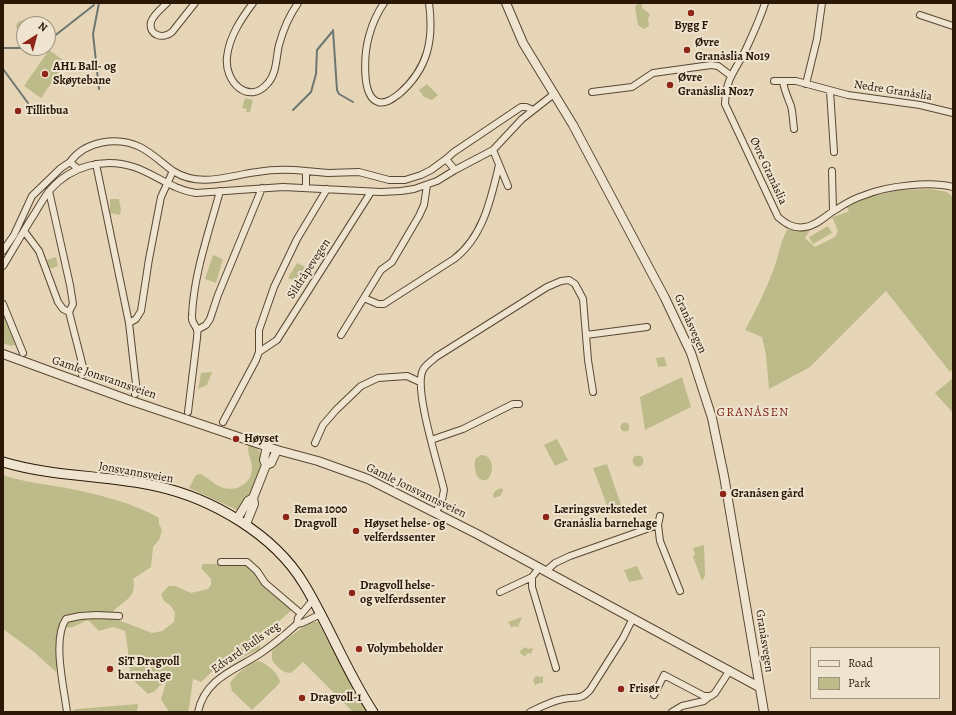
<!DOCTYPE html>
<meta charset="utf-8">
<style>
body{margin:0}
#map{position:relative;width:956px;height:715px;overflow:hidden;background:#e6d6b7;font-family:Alegreya,serif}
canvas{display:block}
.frame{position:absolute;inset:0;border:4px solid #2a1706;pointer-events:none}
.legend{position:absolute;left:810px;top:647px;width:130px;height:52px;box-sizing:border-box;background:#efe4d0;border:1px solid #a0927f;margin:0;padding:5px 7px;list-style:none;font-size:12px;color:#2a1706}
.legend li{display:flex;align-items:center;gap:8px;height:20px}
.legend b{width:20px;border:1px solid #a0927f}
.north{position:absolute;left:16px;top:16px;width:40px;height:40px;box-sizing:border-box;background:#efe4d0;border:1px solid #a0927f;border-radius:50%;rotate:36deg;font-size:11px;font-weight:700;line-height:16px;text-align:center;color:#2a1706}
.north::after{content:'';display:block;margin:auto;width:14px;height:18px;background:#8f2418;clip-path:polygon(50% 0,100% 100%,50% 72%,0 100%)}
</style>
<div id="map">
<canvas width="956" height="715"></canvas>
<div class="frame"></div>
<ul class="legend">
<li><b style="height:5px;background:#efe4d0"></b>Road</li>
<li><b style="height:11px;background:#bdbb89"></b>Park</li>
</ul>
<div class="north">N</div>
</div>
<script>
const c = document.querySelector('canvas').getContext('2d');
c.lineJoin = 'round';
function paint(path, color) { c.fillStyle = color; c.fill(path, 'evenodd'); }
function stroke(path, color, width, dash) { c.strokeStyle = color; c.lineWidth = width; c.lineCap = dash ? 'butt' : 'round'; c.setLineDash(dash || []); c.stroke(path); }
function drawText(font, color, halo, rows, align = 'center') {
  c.font = font + ' Alegreya,serif'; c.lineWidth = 4; c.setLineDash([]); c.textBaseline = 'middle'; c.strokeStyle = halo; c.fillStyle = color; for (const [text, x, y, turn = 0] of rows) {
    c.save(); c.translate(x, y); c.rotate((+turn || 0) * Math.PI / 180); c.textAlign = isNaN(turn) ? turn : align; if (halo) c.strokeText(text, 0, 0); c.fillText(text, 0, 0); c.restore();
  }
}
paint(new Path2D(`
 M 638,3 L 642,3 L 642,8 L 650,14 L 648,19 L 649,26 L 644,29 L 638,25 L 635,7 Z
 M 26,19 L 34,24 L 24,24 L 24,33 L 20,35 L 16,26 L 18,22 Z
 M 49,50 L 66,62 L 41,98 L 24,86 Z
 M 427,84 L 438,95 L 432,100 L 424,97 L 419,90 Z
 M 245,98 L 253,100 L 250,112 L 246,112 L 247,109 L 242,108 Z
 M 931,189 L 947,192 L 953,197 L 953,369 L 950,372 L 886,291 L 810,367 L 769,389 L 766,355 L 762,337 L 745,330 C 756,310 766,290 774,268 C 779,255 780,243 787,230 L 811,229 L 805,238 L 815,247 L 835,237 L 838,231 L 832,217 L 842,214 L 849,211 L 847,207 L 863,199 L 899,190 Z
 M 110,199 L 119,199 L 121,210 L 120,215 L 110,213 Z
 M 828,226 L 832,233 L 813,244 L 809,237 Z
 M 213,255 L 223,259 L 216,283 L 205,279 Z
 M 56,257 L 58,266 L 50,269 L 47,260 Z
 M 297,263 L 308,268 L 304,277 L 298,277 L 295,281 L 288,278 Z
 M 3,312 L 14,341 L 15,345 L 11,346 L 3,343 Z
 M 664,357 L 667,366 L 658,367 L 656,358 Z
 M 212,372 L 207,385 L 198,389 L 201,373 Z
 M 682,377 L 691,407 L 645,430 L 640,397 Z
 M 953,378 L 953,413 L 935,393 Z
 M620.5 427a4.5 4.5 0 1 1 9 0a4.5 4.5 0 1 1-9 0Z
 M 557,439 L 568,460 L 555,466 L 544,445 Z
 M 249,444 C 256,446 262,452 261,460 C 261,473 249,501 240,509 L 237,510 L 189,488 L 196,475 L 200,474 C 208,477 213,484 221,487 C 235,493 252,484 252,468 C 252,460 246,452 249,444 Z
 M 481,455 C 498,455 493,484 482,480 C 475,478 473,464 476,458 C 477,458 481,455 481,455 Z
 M632.5 461a5.5 5.5 0 1 1 11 0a5.5 5.5 0 1 1-11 0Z
 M 607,464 L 621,505 L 608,508 L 593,468 Z
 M 3,475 C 24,482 44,484 66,488 C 97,494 131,502 159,518 L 159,524 L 162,530 L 159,540 L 153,547 L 151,567 L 133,579 C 138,599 121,601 112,613 L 116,619 L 152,633 L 162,631 L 174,622 L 175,613 L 171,606 L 164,601 L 161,594 L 169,586 L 175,586 L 191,593 L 208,589 L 211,585 L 211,579 L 201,568 L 203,564 C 217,563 231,566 245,564 L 255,572 L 263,585 L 269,589 L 292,610 L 278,622 L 277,630 L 271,635 L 262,634 L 260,639 L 260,649 L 249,654 L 233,663 L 220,664 L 201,682 L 193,679 C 191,690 191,701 188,712 L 169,712 L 161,699 L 166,683 L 162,683 L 155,691 L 148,694 L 132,679 L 128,661 L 128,650 L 125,631 L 113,627 L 99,631 L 88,620 L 70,628 L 64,626 L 56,672 L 33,651 L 3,629 Z
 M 502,488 L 503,491 L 500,496 L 494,498 L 493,494 C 496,490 497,489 502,488 Z
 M 704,545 L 705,576 L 702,581 L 693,557 L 695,554 L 693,548 Z
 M 637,566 L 643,579 L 629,582 L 624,570 Z
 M 522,617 L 518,627 L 513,626 L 512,628 L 508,622 Z
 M 310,622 L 318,622 L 355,692 L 369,712 L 353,712 L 303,662 L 291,673 C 282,673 276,666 272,660 L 272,651 L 277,646 Z
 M 525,647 L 528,649 L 533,648 L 531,654 L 527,653 L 527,655 L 524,656 L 519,652 Z
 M 259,661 C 267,664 279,673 280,682 L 277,686 L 252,710 L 232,691 L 230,683 C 237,673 247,664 259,661 Z
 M 536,676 L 540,677 L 543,676 L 543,683 L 539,683 L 535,685 L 533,680 Z
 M 138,704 L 137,712 L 71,712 L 76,709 Z`), '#bdbb89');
stroke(new Path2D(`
 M 333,30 L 337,90 L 339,94 L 353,102
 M 48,41 L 94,5
 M 3,48 L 24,48
 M 3,69 L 28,103
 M 99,89 L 93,34 L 99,3
 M 293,110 L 311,92 L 316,74 L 317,50 L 332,32`), '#6e7672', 2);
const minor = new Path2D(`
 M 167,3 C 162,8 153,15 151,22 C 148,35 163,40 172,32 L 195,3
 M 253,3 C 241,19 229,37 227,57 C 224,82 249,106 268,83 C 277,73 276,57 279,45 C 283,30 289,16 298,3
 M 384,3 C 377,13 372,25 369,36 C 365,50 360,96 378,102 C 386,104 392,99 399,94 C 428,69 434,40 429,3
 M 765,3 C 760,19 753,34 746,49 C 735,72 726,77 725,104 L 778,217 C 786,224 794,229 805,227 C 817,226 827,214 837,209 C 846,203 855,198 865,195 C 887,186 930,181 953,187
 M 920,15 L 953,26
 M 774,81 L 796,81 L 848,95 L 920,105 L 953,113
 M 783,81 C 784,90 788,98 791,106 C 793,114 793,122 794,129
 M 806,84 L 817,39 L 822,3
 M 830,91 L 834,152
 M 592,92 L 632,87 L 653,73 L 711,65 L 718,66 L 730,75
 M 493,150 L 508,186
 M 446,159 L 454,152 L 521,107 L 526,107 L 533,110
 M 70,162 C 85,141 117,136 140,147 C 152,153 162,163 173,171 L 161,197 L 149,259 L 141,311 L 136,319 L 129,323
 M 96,164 L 129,323 L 136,384 L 135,394
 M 173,171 C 200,188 227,176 257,172 C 273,169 289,169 306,171 L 306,187
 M 306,171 L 328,173 L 359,172 L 389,180 L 405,180 L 421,175 L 431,170 L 446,159 L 455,170
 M 832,171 L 833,211
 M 49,191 L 70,285 L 73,304 L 69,312
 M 24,231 L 39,251 L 58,302 L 63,309 L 69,312 L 83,367 L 82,375
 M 3,251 L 14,235 L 32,196 L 61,168 L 70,162 L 78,169
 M 3,266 C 14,248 24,230 35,213 C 40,205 44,197 50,190 C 71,166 104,157 134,167 C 155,174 173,190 196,193 L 283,187 L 381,192 L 401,191 L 414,189 L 437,181 L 455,170 L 493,150 L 522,119 L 554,94
 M 364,298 L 378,304 L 384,304 L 454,259 C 483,237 491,199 499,165
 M 3,304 L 23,353
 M 197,330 L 206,325 L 210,319 L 218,295 L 262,188
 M 341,335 L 381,270 L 392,262 L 419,216 L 424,205 L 427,185
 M 586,335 L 647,327
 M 259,352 L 277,340 L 371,192
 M 188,412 L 197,338 C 197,335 198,332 197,329 C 194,324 191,321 192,315 C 194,273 209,232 220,191
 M 223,422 L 256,360 L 259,352 L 259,330 L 274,287 L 297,239 L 327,189
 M 431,440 L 463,429 L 513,404 L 519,404
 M 315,443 L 323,425 L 336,410 L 361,386 L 378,378 L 407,376 L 420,382
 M 436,512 L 442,500 L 444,490 C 439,467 413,388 423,370 C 425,365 432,361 436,357 L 547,287 L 561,281 L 569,280 L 575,284 L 583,299 L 588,360 L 593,392
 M 660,516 L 658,525 L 660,541 L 680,591
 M 221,562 L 247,562 L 257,571 L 265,583 L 299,612
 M 546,571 L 555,563 L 570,556 L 658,525
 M 532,577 L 532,587 L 556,668
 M 500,592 L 532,577 L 539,568
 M 313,600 L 298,618 L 297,624 L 302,623 L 321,614
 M 654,695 L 664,675 L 704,696 L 711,696 L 715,693 L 730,670
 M 67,712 C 64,688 52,639 66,619 L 80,616 L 96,615 L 119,616
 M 198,712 C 205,678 236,670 261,653 C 274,644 286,634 297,624
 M 530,712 C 540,707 552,701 563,699 C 576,696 580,701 590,690 L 623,638 L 633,618
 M 672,712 L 682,706 L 704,701 L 709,697`);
const tertiary = new Path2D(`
 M 506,3 L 523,43 L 573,125 L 665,298 L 691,353 L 712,418 L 724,476 L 764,712
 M 3,354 L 129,400 L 277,450 L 318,461 L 368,479 L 477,534 L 759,687
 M 266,465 L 264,460 L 267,446
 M 237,519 L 248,501 L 253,498
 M 246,524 L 254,504 L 253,498 L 266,465 L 271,463 L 277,450`);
const secondary = new Path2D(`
 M 3,462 C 53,477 105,475 156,486 C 211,498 274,534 304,584 C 329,625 346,671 373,712`);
stroke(minor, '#594732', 8);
stroke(tertiary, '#594732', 10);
stroke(secondary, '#2a1706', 11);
stroke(minor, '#efe4d0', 6);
stroke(tertiary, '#efe4d0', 8);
stroke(secondary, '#efe4d0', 9);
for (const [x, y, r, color] of [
 [691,13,4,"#8f2418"],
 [687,50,4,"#8f2418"],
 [45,74,4,"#8f2418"],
 [670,85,4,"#8f2418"],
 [18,111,4,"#8f2418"],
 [236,439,4,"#8f2418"],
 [723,494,4,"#8f2418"],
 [286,517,4,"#8f2418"],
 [546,517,4,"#8f2418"],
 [356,531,4,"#8f2418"],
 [352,593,4,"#8f2418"],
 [359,649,4,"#8f2418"],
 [110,669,4,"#8f2418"],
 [621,689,4,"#8f2418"],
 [302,698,4,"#8f2418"]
]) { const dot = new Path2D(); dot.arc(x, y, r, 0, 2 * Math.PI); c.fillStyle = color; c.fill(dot); stroke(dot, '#efe4d0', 1.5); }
drawText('bold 12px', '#2a1706', '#efe4d0', [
 ["Bygg F",691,26,"center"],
 ["Øvre",695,43],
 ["Granåslia No19",695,57],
 ["AHL Ball- og",53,67],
 ["Skøytebane",53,81],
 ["Øvre",678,78],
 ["Granåslia No27",678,92],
 ["Tillitbua",26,111],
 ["Høyset",244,439],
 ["Granåsen gård",731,494],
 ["Rema 1000",294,510],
 ["Dragvoll",294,524],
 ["Læringsverkstedet",554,510],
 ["Granåslia barnehage",554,524],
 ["Høyset helse- og",364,524],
 ["velferdssenter",364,538],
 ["Dragvoll helse-",360,586],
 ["og velferdssenter",360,600],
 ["Volymbeholder",367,649],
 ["SiT Dragvoll",118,662],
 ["barnehage",118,676],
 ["Frisør",629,689],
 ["Dragvoll-1",310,698]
], 'left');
drawText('12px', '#2a1706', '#efe4d0', [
 ["Nedre Granåslia",893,91,9],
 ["Øvre Granåslia",768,171,65],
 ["Sildråpevegen",309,269,-57],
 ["Granåsvegen",690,324,66],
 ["Gamle Jonsvannsveien",104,378,19],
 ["Jonsvannsveien",136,473,10],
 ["Gamle Jonsvannsveien",416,491,26],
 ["Granåsvegen",764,641,81],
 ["Edvard Bulls veg",246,648,-35]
]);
c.letterSpacing = '1px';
drawText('13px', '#7a1f14', '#efe4d0', [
 ["GRANÅSEN",753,413]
]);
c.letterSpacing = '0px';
</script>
